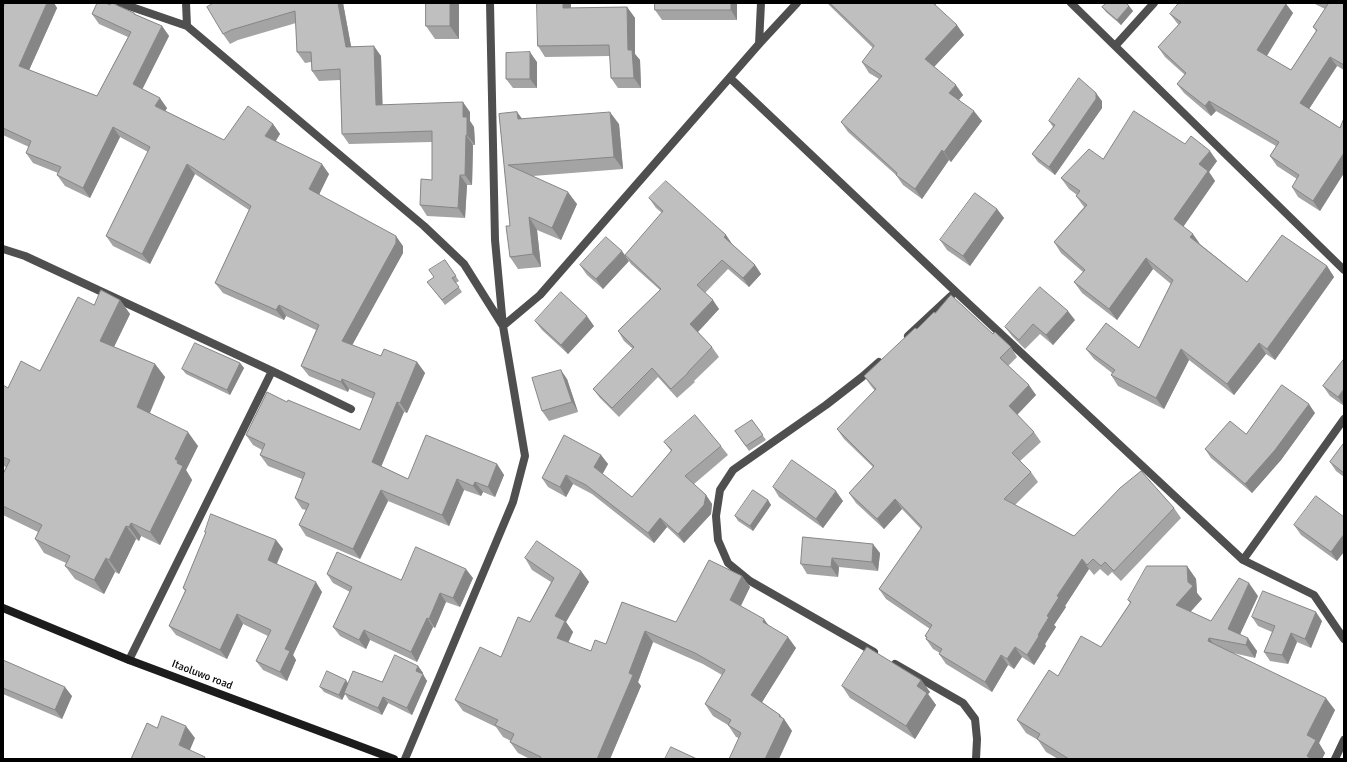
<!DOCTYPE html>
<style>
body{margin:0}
#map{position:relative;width:1347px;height:762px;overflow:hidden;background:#fff;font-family:Signika,sans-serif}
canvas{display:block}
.frame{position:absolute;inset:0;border:4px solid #000;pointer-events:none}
</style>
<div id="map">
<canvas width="1347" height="762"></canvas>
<div class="frame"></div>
</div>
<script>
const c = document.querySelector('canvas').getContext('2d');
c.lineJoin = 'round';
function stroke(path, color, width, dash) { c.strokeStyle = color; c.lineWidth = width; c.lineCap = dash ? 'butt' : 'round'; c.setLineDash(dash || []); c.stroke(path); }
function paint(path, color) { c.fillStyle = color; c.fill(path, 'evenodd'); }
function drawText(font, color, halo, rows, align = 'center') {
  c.font = font + ' Signika,sans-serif'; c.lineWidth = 3; c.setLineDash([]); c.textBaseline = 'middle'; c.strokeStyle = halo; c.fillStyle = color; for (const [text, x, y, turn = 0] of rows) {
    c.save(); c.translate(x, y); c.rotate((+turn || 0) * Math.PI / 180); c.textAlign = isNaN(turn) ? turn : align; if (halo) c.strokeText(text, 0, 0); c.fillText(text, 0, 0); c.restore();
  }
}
stroke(new Path2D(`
 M 120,3 L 187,26 L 424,226 L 464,264 L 503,326 L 540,295 L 759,44 L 797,3
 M 186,3 L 187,26
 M 1071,3 L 1344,270
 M 759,44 L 761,3
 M 1116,45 L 1154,3
 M 730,78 L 956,292 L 1243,560 L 1314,595 L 1344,639
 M 3,249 L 25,256 L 272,371 L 351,409
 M 908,336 L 951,296
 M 1243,560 L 1344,419
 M 874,652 L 750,581 L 728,563 L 718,540 L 716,516 L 720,490 L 733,470 L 826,405 L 862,377 L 879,362
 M 129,660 L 272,371
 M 895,664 L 963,703 L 975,719 L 977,739 L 976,759
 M 405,759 L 513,502 L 525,456 L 503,326 L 495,240 L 490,3
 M 1335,759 L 1344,740`), '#4f4f4f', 8);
stroke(new Path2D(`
 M 3,608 L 129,660 L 394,759`), '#1c1c1c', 8);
paint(new Path2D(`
 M 5,3 L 54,3 L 57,8 L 29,70 L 97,96 L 128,37 L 99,24 L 92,14 L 134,13 L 136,15 L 162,26 L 169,36 L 142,89 L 167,108 L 165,111 L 224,140 L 273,124 L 280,134 L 276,141 L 329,174 L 319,194 L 403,246 L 403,253 L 352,345 L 381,356 L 417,362 L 425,373 L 407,413 L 404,412 L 381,466 L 408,479 L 497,464 L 504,475 L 495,497 L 483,492 L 481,496 L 464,490 L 449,526 L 388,501 L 360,559 L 306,536 L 299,525 L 306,510 L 302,509 L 295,498 L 302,479 L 268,466 L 260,455 L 262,450 L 253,445 L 246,435 L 287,402 L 360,430 L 373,399 L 349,389 L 348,392 L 309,376 L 301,366 L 316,330 L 286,316 L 284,320 L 223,293 L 215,283 L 249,210 L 195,174 L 150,264 L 113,246 L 106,236 L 148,152 L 120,137 L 90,198 L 65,186 L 57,175 L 58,173 L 33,163 L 26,153 L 29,147 L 3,135 L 3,8 Z
 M 214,3 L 343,3 L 351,46 L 381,56 L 382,105 L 470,112 L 470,121 L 474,127 L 475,145 L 473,145 L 472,185 L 467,185 L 465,218 L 427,216 L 420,205 L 432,180 L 432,142 L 349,144 L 342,134 L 340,80 L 319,81 L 312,71 L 311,62 L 305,63 L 297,52 L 296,23 L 238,40 L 230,44 L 223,34 Z
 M 459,3 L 459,39 L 435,39 L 426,26 Z
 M 571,3 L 571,8 L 627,7 L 635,18 L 635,54 L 640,60 L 641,88 L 618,88 L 611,78 L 610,56 L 545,57 L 538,46 Z
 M 737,3 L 737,20 L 662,20 L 655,10 Z
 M 827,3 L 937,3 L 935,6 L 964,35 L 934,67 L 963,95 L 959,100 L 982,121 L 951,162 L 949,160 L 922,199 L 903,185 L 896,175 L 848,132 L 841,122 L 879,79 L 869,73 L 862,62 L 873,48 Z
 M 1313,3 L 1344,3 L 1344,70 L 1337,66 L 1309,109 L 1340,128 L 1344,118 L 1344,173 L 1320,211 L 1298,197 L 1292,187 L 1297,179 L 1277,166 L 1270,156 L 1276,146 L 1216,111 L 1211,116 L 1184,93 L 1177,84 L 1185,75 L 1165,57 L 1158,47 L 1179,25 L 1177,23 L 1170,14 L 1286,4 L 1293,13 L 1267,56 L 1291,70 L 1316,31 L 1313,27 L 1325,9 Z
 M 1129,6 L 1133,11 L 1121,25 L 1106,12 L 1102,7 Z
 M 537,62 L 537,88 L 513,88 L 506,79 Z
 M 1102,101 L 1102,108 L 1055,175 L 1038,162 L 1032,154 L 1053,127 L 1049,121 Z
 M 517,112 L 522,119 L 619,124 L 623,169 L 533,176 L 577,204 L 561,240 L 537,230 L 541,267 L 518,269 L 510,257 L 510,226 L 499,114 Z
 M 1185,144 L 1217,161 L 1209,172 L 1215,181 L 1183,227 L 1200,244 L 1247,282 L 1327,266 L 1334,277 L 1275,360 L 1266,354 L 1234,395 L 1189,360 L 1164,409 L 1118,386 L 1111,375 L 1112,373 L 1094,359 L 1086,349 L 1139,348 L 1171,284 L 1153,269 L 1117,320 L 1082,293 L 1074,282 L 1083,272 L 1061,253 L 1054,242 L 1084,207 L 1076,196 L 1077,195 L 1069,189 L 1061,178 L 1103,159 Z
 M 649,198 L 726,235 L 732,244 L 755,265 L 761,274 L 749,287 L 728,269 L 705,293 L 719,309 L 698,332 L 712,347 L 719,357 L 694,381 L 695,382 L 677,398 L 658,377 L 619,417 L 600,398 L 593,389 L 633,349 L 624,341 L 618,331 L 660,290 L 631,264 L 625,255 L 662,213 L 656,208 Z
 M 997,209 L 1004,218 L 970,266 L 947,250 L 940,240 Z
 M 445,260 L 459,281 L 456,283 L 462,292 L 445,305 L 431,286 L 434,277 Z
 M 629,261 L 603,289 L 587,275 L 580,265 Z
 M 120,300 L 130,314 L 114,347 L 155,364 L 165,377 L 150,413 L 198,446 L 186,470 L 192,480 L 160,545 L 141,536 L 139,541 L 136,539 L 119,574 L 115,572 L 104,594 L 75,579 L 65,566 L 66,563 L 44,553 L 35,539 L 38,532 L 3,515 L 3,474 L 6,467 L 3,466 L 3,385 L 8,388 L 40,371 L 94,305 Z
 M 935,313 L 993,334 L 1011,347 L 1017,357 L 1008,366 L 1036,395 L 1017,415 L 1034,432 L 1041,442 L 1020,461 L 1031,472 L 1038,482 L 1015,505 L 1074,536 L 1174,508 L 1181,518 L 1121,581 L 1112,572 L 1108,576 L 1100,569 L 1094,575 L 1089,569 L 1065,606 L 1066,607 L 1054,625 L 1056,627 L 1045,644 L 1046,646 L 1034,665 L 1022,657 L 1014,669 L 1008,665 L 992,692 L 946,664 L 939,654 L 940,653 L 933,649 L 926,639 L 927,638 L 925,636 L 930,629 L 886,599 L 879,589 L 921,529 L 902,509 L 884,529 L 856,503 L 849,493 L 873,467 L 844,439 L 837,429 L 875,391 L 871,386 L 864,376 Z
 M 1075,320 L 1053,345 L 1040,334 L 1025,349 L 1012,336 L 1005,327 Z
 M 535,321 L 594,326 L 568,354 L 542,330 Z
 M 1344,359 L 1344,406 L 1330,396 L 1323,386 Z
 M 240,363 L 244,368 L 230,395 L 186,374 L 182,369 Z
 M 567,379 L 578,412 L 549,421 L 542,411 Z
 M 1315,413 L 1281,460 L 1252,493 L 1211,458 L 1205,449 L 1246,434 Z
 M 752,420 L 766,440 L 749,451 L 735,431 Z
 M 664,442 L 721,446 L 728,455 L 694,484 L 706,495 L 712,504 L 711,514 L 684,543 L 667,527 L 654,543 L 592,494 L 573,484 L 566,497 L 548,487 L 542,478 L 601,455 L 608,464 L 602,474 L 632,497 L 671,451 Z
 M 1344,443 L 1344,477 L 1336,471 L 1330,462 Z
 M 773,487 L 843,501 L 823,528 L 779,497 Z
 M 768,500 L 771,505 L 753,531 L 738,521 L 735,516 Z
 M 1344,517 L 1337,561 L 1301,535 L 1294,525 Z
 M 205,532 L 276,540 L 283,549 L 277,564 L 322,592 L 293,655 L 296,660 L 287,681 L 263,670 L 256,661 L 268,636 L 243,624 L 227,659 L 176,635 L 169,626 L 185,591 L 183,588 L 206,533 Z
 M 803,537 L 880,553 L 878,571 L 839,567 L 838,577 L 807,574 L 801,564 Z
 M 525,558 L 581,571 L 589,582 L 566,622 L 573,632 L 568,642 L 591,651 L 606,644 L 622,602 L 676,622 L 742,576 L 750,587 L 741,606 L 769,626 L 796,648 L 762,702 L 780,715 L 782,718 L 784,719 L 792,731 L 739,738 L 736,737 L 728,725 L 713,716 L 705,704 L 722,675 L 703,664 L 653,642 L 638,682 L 641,686 L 610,759 L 530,759 L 518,753 L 510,742 L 511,741 L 503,737 L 496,727 L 463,711 L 455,700 L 501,657 L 530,622 L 551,582 L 532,570 Z
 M 1187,566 L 1196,579 L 1197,593 L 1202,599 L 1190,612 L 1211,621 L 1258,596 L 1240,634 L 1257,651 L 1255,658 L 1233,653 L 1335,710 L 1319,743 L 1325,753 L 1322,759 L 1058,759 L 1046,752 L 1038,740 L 1026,733 L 1017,720 L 1058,676 L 1101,647 L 1130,603 L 1128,600 Z
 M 327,574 L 401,580 L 473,578 L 460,607 L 446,602 L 435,628 L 433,627 L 417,662 L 370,640 L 366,649 L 340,636 L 333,627 L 350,592 L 333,583 Z
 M 1252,617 L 1322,621 L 1311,648 L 1297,642 L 1288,664 L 1270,661 L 1264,652 L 1272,632 L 1258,626 Z
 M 3,660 L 72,696 L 62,719 L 3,694 Z
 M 418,666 L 423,673 L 422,674 L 427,681 L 412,715 L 388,703 L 382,715 L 349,700 L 345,694 L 342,700 L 324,692 L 320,687 L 348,683 L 382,682 Z
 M 921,680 L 930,692 L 928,694 L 936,705 L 915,739 L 850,698 L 842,686 Z`), '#a4a4a4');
paint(new Path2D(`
 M 47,3 L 54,3 L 57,8 L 26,77 L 19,66 Z
 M 338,3 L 343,3 L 353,57 L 346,47 Z
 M 450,3 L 459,3 L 459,39 L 450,26 Z
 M 563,3 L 571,3 L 571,18 L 563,8 Z
 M 731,3 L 737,3 L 737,20 L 731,10 Z
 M 1286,4 L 1293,13 L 1264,60 L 1257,50 Z
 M 1129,6 L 1133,11 L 1121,25 L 1117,20 Z
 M 627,7 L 635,18 L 635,54 L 640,60 L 641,88 L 634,78 L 628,50 Z
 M 957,25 L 964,35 L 932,69 L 925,59 Z
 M 162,26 L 169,36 L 140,94 L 133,84 Z
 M 374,46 L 381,56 L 383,115 L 376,105 Z
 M 530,52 L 537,62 L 537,88 L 530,79 Z
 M 1330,57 L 1337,66 L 1307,112 L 1300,103 Z
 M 956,85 L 963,95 L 956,103 L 949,93 Z
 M 1096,93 L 1102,101 L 1102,108 L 1055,175 L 1049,167 Z
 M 160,98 L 167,108 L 162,117 L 155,106 Z
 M 1209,101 L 1216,111 L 1211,116 L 1205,106 Z
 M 463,102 L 470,112 L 470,121 L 474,127 L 475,145 L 467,135 L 463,117 Z
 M 974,111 L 982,121 L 951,162 L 944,152 Z
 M 517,112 L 526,124 L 518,119 Z
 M 610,112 L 619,124 L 623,169 L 614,157 Z
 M 273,124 L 280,134 L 272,146 L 265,136 Z
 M 113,127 L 120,137 L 90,198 L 83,188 Z
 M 466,135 L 473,145 L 472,185 L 465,175 Z
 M 942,150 L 949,160 L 922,199 L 915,189 Z
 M 1210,151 L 1217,161 L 1209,172 L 1215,181 L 1181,230 L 1174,219 L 1199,164 Z
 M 1344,153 L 1344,173 L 1320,211 L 1313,201 Z
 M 187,164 L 195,174 L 150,264 L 142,254 Z
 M 322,164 L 329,174 L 317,199 L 309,189 Z
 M 460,175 L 467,185 L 465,218 L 458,208 Z
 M 568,192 L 577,204 L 561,240 L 552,228 Z
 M 997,209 L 1004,218 L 970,266 L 963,256 Z
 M 529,217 L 537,230 L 541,267 L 533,254 Z
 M 1193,234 L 1200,244 L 1190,237 Z
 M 726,235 L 732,244 L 730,246 L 724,237 Z
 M 396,236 L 403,246 L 403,253 L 349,351 L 342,341 Z
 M 622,251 L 629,261 L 603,289 L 596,279 Z
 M 1146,258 L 1153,269 L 1117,320 L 1109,309 Z
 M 755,265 L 761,274 L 749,287 L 743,278 Z
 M 1327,266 L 1334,277 L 1275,360 L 1267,349 Z
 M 120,300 L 130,314 L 110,355 L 100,341 Z
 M 713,300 L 719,309 L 696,334 L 690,324 Z
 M 279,305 L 286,316 L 284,320 L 276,310 Z
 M 1068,311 L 1075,320 L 1053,345 L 1046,335 Z
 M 587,316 L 594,326 L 568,354 L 561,345 Z
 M 1259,343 L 1266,354 L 1234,395 L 1227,384 Z
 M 1181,349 L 1189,360 L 1164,409 L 1156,398 Z
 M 417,362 L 425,373 L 407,413 L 400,403 Z
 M 240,363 L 244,368 L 230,395 L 227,390 Z
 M 155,364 L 165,377 L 146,421 L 137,407 Z
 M 561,370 L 567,379 L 578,412 L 572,402 Z
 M 342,379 L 349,389 L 348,392 L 341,382 Z
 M 1029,385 L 1036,395 L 1016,416 L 1009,406 Z
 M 1344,389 L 1344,405 L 1338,397 Z
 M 397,402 L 404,412 L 379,472 L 372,462 Z
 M 1309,404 L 1315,413 L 1281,460 L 1252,493 L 1245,484 Z
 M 188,432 L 198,446 L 186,470 L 192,480 L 160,545 L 150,532 L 175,459 Z
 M 601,455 L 608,464 L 601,477 L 594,467 Z
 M 497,464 L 504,475 L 495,497 L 488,487 Z
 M 566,475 L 573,484 L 566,497 L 560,487 Z
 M 457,479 L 464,490 L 449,526 L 442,515 Z
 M 475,482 L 483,492 L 481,496 L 473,486 Z
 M 381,490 L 388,501 L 360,559 L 353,549 Z
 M 836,491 L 843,501 L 823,528 L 816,519 Z
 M 706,495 L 712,504 L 711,514 L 684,543 L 678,534 Z
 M 895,499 L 902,509 L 884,529 L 877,519 Z
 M 768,500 L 771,505 L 753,531 L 750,526 Z
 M 660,518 L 667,527 L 654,543 L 648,533 Z
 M 131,523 L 141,536 L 139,541 L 129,527 Z
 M 126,526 L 136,539 L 119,574 L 109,560 Z
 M 1344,534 L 1344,552 L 1337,561 L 1331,552 Z
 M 276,540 L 283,549 L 274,569 L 268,560 Z
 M 873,544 L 880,553 L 878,571 L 872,562 Z
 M 106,558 L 115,572 L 104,594 L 94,580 Z
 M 832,558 L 839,567 L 838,577 L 831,567 Z
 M 1082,559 L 1089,569 L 1065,606 L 1066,607 L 1054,625 L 1056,627 L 1045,644 L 1046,646 L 1034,665 L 1027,655 L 1038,635 L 1047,616 L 1057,596 Z
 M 1187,566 L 1196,579 L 1197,593 L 1202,599 L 1185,618 L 1176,605 L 1188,582 Z
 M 466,569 L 473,578 L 460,607 L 453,598 Z
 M 581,571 L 589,582 L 566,622 L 573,632 L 565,650 L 557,638 L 555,616 Z
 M 742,576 L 750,587 L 738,611 L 730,600 Z
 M 316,582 L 322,592 L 293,655 L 296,660 L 287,681 L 280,672 L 285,649 Z
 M 1249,583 L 1258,596 L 1237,641 L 1228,629 Z
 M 440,593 L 446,602 L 435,628 L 429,619 Z
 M 1316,612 L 1322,621 L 1311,648 L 1305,639 Z
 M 237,614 L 243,624 L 227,659 L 220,650 Z
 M 427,618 L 433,627 L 417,662 L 411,652 Z
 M 764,619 L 772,630 L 763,622 Z
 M 364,630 L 370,640 L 366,649 L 359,640 Z
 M 645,631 L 653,642 L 638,682 L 641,686 L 610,759 L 597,759 L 629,673 Z
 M 1291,633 L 1297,642 L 1288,664 L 1282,655 Z
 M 788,637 L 796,648 L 759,707 L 751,695 Z
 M 1209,638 L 1218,650 L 1208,641 Z
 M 1248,638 L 1257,651 L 1255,658 L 1246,645 Z
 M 1015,647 L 1022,657 L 1014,669 L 1007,659 Z
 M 1001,655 L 1008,665 L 992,692 L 985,682 Z
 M 418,666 L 423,673 L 421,678 L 416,671 Z
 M 423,674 L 427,681 L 412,715 L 407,708 Z
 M 346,680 L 349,685 L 344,693 L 345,694 L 342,700 L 339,695 Z
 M 921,680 L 930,692 L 928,694 L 936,705 L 915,739 L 906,726 L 917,686 Z
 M 65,687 L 72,696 L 62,719 L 55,710 Z
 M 383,697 L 388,703 L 382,715 L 378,708 Z
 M 1326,698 L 1335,710 L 1319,743 L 1325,753 L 1322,759 L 1309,759 L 1307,756 L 1307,735 Z
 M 780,715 L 784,720 L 784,719 L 792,731 L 779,759 L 765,759 Z
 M 186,726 L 195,738 L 187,757 L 179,745 Z`), '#868686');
const building = new Path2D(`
 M 5,3 L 47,3 L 19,66 L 97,96 L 131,32 L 92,14 L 97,3 L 106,3 L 110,5 L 111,3 L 112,3 L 134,13 L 134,14 L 162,26 L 133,84 L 160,98 L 155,106 L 224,140 L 248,106 L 273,124 L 265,136 L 322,164 L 309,189 L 396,236 L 396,243 L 342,341 L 381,356 L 384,349 L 417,362 L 400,403 L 397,402 L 372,462 L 408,479 L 426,435 L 497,464 L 488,487 L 475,482 L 473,486 L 457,479 L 442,515 L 381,490 L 353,549 L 299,525 L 309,504 L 295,498 L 305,473 L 260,455 L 265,444 L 246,435 L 267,392 L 287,402 L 288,400 L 360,430 L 375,393 L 342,379 L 341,382 L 301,366 L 319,325 L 279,305 L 276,310 L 215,283 L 251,206 L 187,164 L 142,254 L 106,236 L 150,147 L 113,127 L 83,188 L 57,175 L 61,167 L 26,153 L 31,141 L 3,128 L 3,8 Z
 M 214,3 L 338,3 L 346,47 L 374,46 L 376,105 L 463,102 L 463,117 L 467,117 L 467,135 L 466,135 L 465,175 L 460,175 L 458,208 L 420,205 L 421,179 L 432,180 L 432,131 L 342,134 L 340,69 L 312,71 L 311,52 L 297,52 L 295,11 L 231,30 L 223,34 L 207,7 Z
 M 426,3 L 450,3 L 450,26 L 426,26 Z
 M 537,3 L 563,3 L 563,8 L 627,7 L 628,50 L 632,50 L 634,78 L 611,78 L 609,45 L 538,46 Z
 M 655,3 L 731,3 L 731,10 L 655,10 Z
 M 830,3 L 933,3 L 957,25 L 925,59 L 956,85 L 949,93 L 974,111 L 944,152 L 942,150 L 915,189 L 896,175 L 897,173 L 841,122 L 882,76 L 862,62 L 874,46 Z
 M 1107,3 L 1126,3 L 1129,6 L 1117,20 L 1102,7 Z
 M 1179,3 L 1285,3 L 1286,4 L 1257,50 L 1291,70 L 1317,30 L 1313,27 L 1328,4 L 1325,3 L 1344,3 L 1344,65 L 1330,57 L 1300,103 L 1340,128 L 1344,118 L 1344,153 L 1313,201 L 1292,187 L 1299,175 L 1270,156 L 1279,142 L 1209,101 L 1205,106 L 1177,84 L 1186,73 L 1158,47 L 1181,22 L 1170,14 Z
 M 530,52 L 530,79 L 506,79 L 506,53 Z
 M 1079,78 L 1096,93 L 1096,99 L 1049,167 L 1032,154 L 1055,125 L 1049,121 Z
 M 1134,111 L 1185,144 L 1191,136 L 1210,151 L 1199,164 L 1208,171 L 1174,219 L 1193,234 L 1190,237 L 1247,282 L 1282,235 L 1327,266 L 1267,349 L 1259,343 L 1227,384 L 1181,349 L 1156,398 L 1111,375 L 1115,370 L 1086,349 L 1106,323 L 1139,348 L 1173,280 L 1146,258 L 1109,309 L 1074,282 L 1085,270 L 1054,242 L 1087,205 L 1076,196 L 1080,191 L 1061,178 L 1089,149 L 1103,159 Z
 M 517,112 L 518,119 L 610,112 L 614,157 L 508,165 L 568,192 L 552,228 L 529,217 L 533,254 L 510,257 L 506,226 L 510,226 L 499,114 Z
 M 666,181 L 726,235 L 724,237 L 755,265 L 743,278 L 722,260 L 697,285 L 713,300 L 690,324 L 712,347 L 688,372 L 688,373 L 671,389 L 652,368 L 612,408 L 593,389 L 634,347 L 618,331 L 661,289 L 625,255 L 663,211 L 649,198 Z
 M 975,193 L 997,209 L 963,256 L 940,240 Z
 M 606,237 L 622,251 L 596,279 L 580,265 Z
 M 445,260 L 456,276 L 452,278 L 459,287 L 442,300 L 427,282 L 434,277 L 429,270 Z
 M 1040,287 L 1068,311 L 1046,335 L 1033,324 L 1019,340 L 1005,327 Z
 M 101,290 L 120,300 L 100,341 L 155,364 L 137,407 L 188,432 L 175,459 L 178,461 L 177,463 L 183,466 L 150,532 L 131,523 L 129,527 L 126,526 L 109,560 L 106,558 L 94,580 L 65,566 L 70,556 L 35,539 L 42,525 L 3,506 L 3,474 L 10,460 L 3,457 L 3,385 L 8,388 L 21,361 L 40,371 L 78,297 L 94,305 Z
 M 561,292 L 587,316 L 561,345 L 535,321 Z
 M 951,295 L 993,334 L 995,332 L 1011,347 L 1000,358 L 1029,385 L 1009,406 L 1034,432 L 1012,453 L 1031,472 L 1004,499 L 1074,536 L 1120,488 L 1141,471 L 1174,508 L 1114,571 L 1105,562 L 1101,566 L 1093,559 L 1087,565 L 1082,559 L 1057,596 L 1059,597 L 1047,616 L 1049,617 L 1038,635 L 1039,636 L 1027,655 L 1015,647 L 1007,659 L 1001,655 L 985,682 L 939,654 L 942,649 L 926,639 L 927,637 L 925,636 L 932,625 L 879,589 L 922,527 L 895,499 L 877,519 L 849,493 L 874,466 L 837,429 L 876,389 L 864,376 L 915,328 L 917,329 L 934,312 L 935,313 Z
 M 195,343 L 240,363 L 227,390 L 182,369 Z
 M 1344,359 L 1344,389 L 1338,397 L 1323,386 Z
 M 561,370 L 572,402 L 542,411 L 532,378 Z
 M 1282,385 L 1309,404 L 1275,450 L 1245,484 L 1205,449 L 1230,421 L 1246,434 Z
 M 695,415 L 721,446 L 685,476 L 706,495 L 704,505 L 678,534 L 660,518 L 648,533 L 586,485 L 566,475 L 560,487 L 542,478 L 564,435 L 601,455 L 594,467 L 632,497 L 672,450 L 664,442 Z
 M 752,420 L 763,435 L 746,446 L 735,431 Z
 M 1344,443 L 1344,473 L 1330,462 Z
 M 792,460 L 836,491 L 816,519 L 773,487 Z
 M 753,490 L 768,500 L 750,526 L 735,516 Z
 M 1316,496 L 1344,517 L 1344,534 L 1331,552 L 1294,525 Z
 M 211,514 L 276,540 L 268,560 L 316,582 L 285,649 L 290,651 L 280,672 L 256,661 L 271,630 L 237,614 L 220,650 L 169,626 L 186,590 L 183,588 L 206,532 L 205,532 Z
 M 803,537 L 873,544 L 872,562 L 832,558 L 831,567 L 801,564 Z
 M 537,541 L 581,571 L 555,616 L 565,621 L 557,638 L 591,651 L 595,640 L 606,644 L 622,602 L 676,622 L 709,560 L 742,576 L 730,600 L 764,619 L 763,622 L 788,637 L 751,695 L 780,715 L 779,716 L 784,719 L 765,759 L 729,759 L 741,733 L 728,725 L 731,720 L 705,704 L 725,670 L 695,653 L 645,631 L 629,673 L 633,675 L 597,759 L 540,759 L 541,757 L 510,742 L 514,734 L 495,725 L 498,720 L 455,700 L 480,647 L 501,657 L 518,617 L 530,622 L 554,578 L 525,558 Z
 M 416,547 L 466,569 L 453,598 L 440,593 L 429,619 L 427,618 L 411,652 L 364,630 L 359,640 L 333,627 L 352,587 L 327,574 L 337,552 L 401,580 Z
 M 1147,566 L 1187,566 L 1188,582 L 1193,586 L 1176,605 L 1211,621 L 1239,578 L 1249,583 L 1228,629 L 1248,638 L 1246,645 L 1209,638 L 1208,641 L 1326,698 L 1307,735 L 1316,740 L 1307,756 L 1311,759 L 1069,759 L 1037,739 L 1040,734 L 1017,720 L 1049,670 L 1058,676 L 1081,636 L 1101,647 L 1131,602 L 1128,600 Z
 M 1263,591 L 1316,612 L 1305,639 L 1291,633 L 1282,655 L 1264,652 L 1275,626 L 1252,617 Z
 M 867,647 L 921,680 L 917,686 L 927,693 L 906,726 L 842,686 Z
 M 395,655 L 418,666 L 416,671 L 423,674 L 407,708 L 383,697 L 378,708 L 344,693 L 353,671 L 382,682 Z
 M 3,660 L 65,687 L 55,710 L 3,688 Z
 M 327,671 L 346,680 L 339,695 L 320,687 Z
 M 162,716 L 186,726 L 179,745 L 205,757 L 204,759 L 131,759 L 147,723 L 157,728 Z
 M 671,747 L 697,759 L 665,759 Z`);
paint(building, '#bfbfbf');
stroke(building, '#868686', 1);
drawText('11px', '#000', '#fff', [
 ["Itaoluwo road",202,675,21]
]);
</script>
